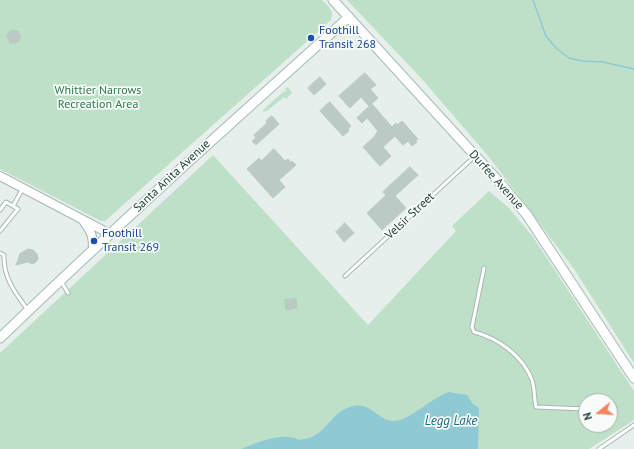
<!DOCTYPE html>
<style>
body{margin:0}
#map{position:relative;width:634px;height:449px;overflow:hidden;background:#e6efeb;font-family:"PT Sans",sans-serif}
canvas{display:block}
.north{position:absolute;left:578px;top:393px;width:40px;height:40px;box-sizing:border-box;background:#f7fbf9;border:1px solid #a3b1ad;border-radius:50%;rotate:252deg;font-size:11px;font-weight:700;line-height:16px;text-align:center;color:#24423a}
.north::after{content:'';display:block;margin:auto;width:14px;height:18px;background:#f4845f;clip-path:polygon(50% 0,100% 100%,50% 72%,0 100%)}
</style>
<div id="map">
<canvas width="634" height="449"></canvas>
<div class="north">N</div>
</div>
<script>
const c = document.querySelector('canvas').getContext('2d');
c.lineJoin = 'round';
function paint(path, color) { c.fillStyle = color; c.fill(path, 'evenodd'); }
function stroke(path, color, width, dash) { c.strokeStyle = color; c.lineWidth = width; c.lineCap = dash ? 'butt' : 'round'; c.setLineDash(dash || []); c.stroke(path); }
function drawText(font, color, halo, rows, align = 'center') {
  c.font = font + ' "PT Sans",sans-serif'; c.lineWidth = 3.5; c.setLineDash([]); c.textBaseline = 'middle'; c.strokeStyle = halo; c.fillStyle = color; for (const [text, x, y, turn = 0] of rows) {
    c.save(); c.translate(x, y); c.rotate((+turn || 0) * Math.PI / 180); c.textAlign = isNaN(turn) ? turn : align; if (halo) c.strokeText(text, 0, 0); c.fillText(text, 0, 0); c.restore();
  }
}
paint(new Path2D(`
 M 0,0 L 322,0 C 328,6 335,11 331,20 L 105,221 L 101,221 L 0,169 Z
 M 347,0 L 634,0 L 634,363 L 574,269 L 489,157 L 421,78 Z
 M 288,87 L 292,93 L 286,99 L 284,97 L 268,110 L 264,112 L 263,110 L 284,91 L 285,92 L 287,91 L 285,89 Z
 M 213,155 L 368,325 L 456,231 L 452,226 L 489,191 L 509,208 L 533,237 L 634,391 L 634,420 L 589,449 L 0,449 L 0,353 ZM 586,401 L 610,401 L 610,425 L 586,425 Z`), '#bfe0c8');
paint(new Path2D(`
 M 449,392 L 467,395 L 473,404 L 479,408 L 478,449 L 241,449 C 256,443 284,431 299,440 C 305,439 312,438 317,434 C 329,426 334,412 350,407 C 372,400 377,422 395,421 C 412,419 431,398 449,392 Z`), '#8ec9d4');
stroke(new Path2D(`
 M 533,0 L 546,36 L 556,48 L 569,58 L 582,61 L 603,62 L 634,69`), '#8ec9d4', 1.5);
const building = new Path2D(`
 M 11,30 L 18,31 L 21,37 L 17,43 L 10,43 L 7,36 Z
 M 365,73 L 376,85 L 370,89 L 378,98 L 369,106 L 361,97 L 350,108 L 339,96 Z
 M 320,77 L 326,84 L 314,95 L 308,88 Z
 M 330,102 L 351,126 L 348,129 L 349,131 L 343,136 L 320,111 Z
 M 372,104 L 392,127 L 396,123 L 397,125 L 402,121 L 418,139 L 415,141 L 417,142 L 412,146 L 408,141 L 403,145 L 395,136 L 383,147 L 391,156 L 380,166 L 363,147 L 374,137 L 378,131 L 367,118 L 362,123 L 357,118 Z
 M 272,116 L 279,124 L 256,145 L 252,141 L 256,138 L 254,135 L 267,123 L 266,121 Z
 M 274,149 L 285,161 L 288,159 L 291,163 L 292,161 L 296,165 L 279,180 L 285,187 L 273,198 L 247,169 L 259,158 L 261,161 Z
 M 410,167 L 418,175 L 395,196 L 406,208 L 382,230 L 367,213 L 386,195 L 383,192 Z
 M 345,223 L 354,233 L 344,242 L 336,232 Z
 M 28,249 L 33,250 L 37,254 L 38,259 L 36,262 L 32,264 L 28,262 L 16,265 L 20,254 Z
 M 296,299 L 297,308 L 286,310 L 285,300 Z`);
paint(building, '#bbcac4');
stroke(building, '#b8c9c2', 1);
const service = new Path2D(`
 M 13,206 L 23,188
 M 0,210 L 6,202 L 18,209 L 0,231
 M 0,253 L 4,255 C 3,277 15,293 28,310
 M 484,268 L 472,327 L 474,332 C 498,338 523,356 532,380 C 535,389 534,398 536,407 L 586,409
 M 345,276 L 475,156
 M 61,281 L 68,293
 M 599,449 L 634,425`);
const tertiary = new Path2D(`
 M 0,176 L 110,234
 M 84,222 C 92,233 93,236 93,250`);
const secondary = new Path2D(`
 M 333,0 L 501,184 L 527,215 L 634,378
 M 0,338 C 114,228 231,123 349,17`);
stroke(service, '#a8b8b2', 5);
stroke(tertiary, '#a8b8b2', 10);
stroke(secondary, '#a4bbb3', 11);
stroke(service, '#fff', 3);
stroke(tertiary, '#fff', 8);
stroke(secondary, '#fff', 9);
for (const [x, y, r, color] of [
 [311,38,4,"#1a4fb4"],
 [94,241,4,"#1a4fb4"]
]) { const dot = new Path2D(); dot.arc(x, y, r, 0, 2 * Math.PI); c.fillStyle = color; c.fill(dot); stroke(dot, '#f7fbf9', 1.5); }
drawText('12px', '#164399', '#f7fbf9', [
 ["Foothill",319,31],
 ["Transit 268",319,45],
 ["Foothill",102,234],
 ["Transit 269",102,248]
], 'left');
drawText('12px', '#2d7a4b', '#f7fbf9', [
 ["Whittier Narrows",98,91],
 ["Recreation Area",98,105]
]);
drawText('12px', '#24423a', '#f7fbf9', [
 ["Santa Anita Avenue",172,176,-43],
 ["Durfee Avenue",496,180,48],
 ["Velsir Street",410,216,-43]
]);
drawText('italic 13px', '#1c6f80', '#f7fbf9', [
 ["Legg Lake",451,421]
]);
</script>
